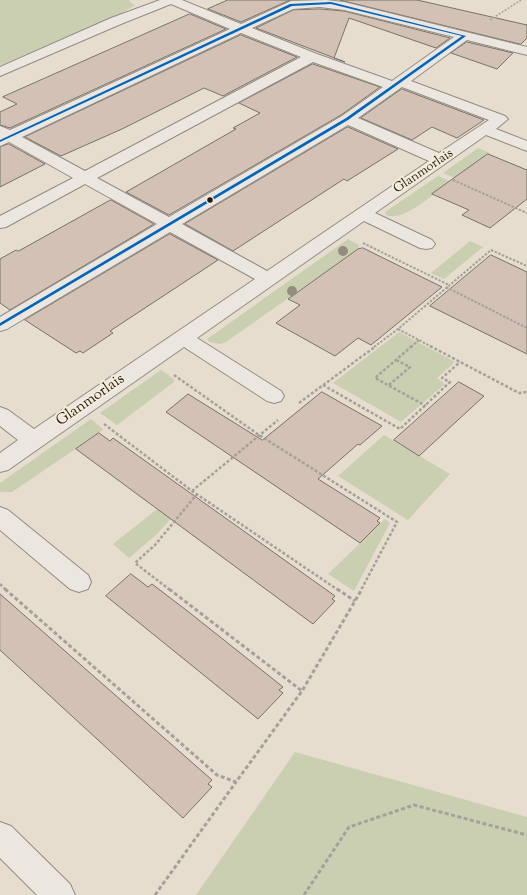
<!DOCTYPE html>
<style>
body{margin:0}
canvas{display:block;background:#e6ddce}
</style>
<canvas width="527" height="895"></canvas>
<script>
const c = document.querySelector('canvas').getContext('2d');
c.lineJoin = 'round';
function paint(path, color) { c.fillStyle = color; c.fill(path, 'evenodd'); }
function stroke(path, color, width, dash) { c.strokeStyle = color; c.lineWidth = width; c.lineCap = dash ? 'butt' : 'round'; c.setLineDash(dash || []); c.stroke(path); }
function drawText(font, color, halo, rows, align = 'center') {
  c.font = font + ' "Sorts Mill Goudy",serif'; c.lineWidth = 4; c.setLineDash([]); c.textBaseline = 'middle'; c.strokeStyle = halo; c.fillStyle = color; for (const [text, x, y, turn = 0] of rows) {
    c.save(); c.translate(x, y); c.rotate((+turn || 0) * Math.PI / 180); c.textAlign = isNaN(turn) ? turn : align; if (halo) c.strokeText(text, 0, 0); c.fillText(text, 0, 0); c.restore();
  }
}
paint(new Path2D(`
 M 0,0 L 129,0 L 131,3 L 135,5 L 120,14 L 0,66 Z
 M 478,148 L 490,153 L 455,178 L 443,173 Z
 M 438,176 L 450,181 C 436,192 403,223 386,215 L 385,212 Z
 M 348,239 L 359,245 L 358,249 L 226,342 L 220,344 L 209,342 L 207,339 Z
 M 470,241 L 483,247 L 444,279 L 431,273 Z
 M 399,332 L 455,362 L 437,378 L 445,384 L 401,422 L 333,383 Z
 M 161,370 L 174,379 L 174,382 L 117,425 L 100,413 Z
 M 91,419 L 103,429 L 99,433 L 12,492 L 0,492 L 0,483 Z
 M 384,435 L 450,474 L 408,520 L 338,476 Z
 M 180,491 L 175,514 L 157,534 L 129,558 L 113,544 Z
 M 385,519 L 390,523 L 354,591 L 328,574 Z
 M 295,752 L 527,817 L 527,895 L 196,895 Z`), '#cacfb1');
const building = new Path2D(`
 M 228,0 L 290,0 L 241,22 L 208,9 Z
 M 340,0 L 417,0 L 527,25 L 527,38 L 521,44 Z
 M 320,9 L 344,11 L 450,38 L 436,48 L 349,18 L 334,58 L 345,62 L 256,28 L 293,10 Z
 M 190,14 L 226,29 L 10,128 L 0,125 L 0,112 L 17,104 L 3,97 Z
 M 241,35 L 297,57 L 223,96 L 204,88 L 122,129 L 61,156 L 25,137 Z
 M 467,42 L 513,53 L 497,69 L 451,53 Z
 M 313,64 L 380,87 L 341,115 L 169,215 L 126,192 L 236,129 L 233,128 L 260,113 L 239,103 Z
 M 402,89 L 484,120 L 457,138 L 432,127 L 412,140 L 361,118 Z
 M 348,127 L 398,149 L 347,181 L 344,179 L 233,251 L 185,224 Z
 M 9,144 L 45,164 L 0,187 L 0,147 Z
 M 488,154 L 527,170 L 527,199 L 490,228 L 462,215 L 469,210 L 432,194 Z
 M 111,200 L 154,224 L 10,310 L 0,303 L 0,259 L 16,250 L 18,251 Z
 M 170,234 L 218,260 L 110,331 L 113,333 L 83,353 L 80,351 L 76,353 L 25,320 Z
 M 363,248 L 442,287 L 371,345 L 358,338 L 335,356 L 276,323 L 300,305 L 288,299 L 358,249 Z
 M 491,255 L 527,272 L 527,354 L 430,306 Z
 M 459,382 L 484,396 L 419,456 L 394,440 Z
 M 322,392 L 382,426 L 360,445 L 358,444 L 318,479 L 380,518 L 377,521 L 380,523 L 360,543 L 166,412 L 188,394 L 262,440 Z
 M 99,433 L 110,441 L 113,438 L 335,596 L 332,599 L 335,601 L 313,624 L 76,449 Z
 M 131,574 L 148,587 L 152,584 L 190,613 L 283,687 L 279,690 L 283,693 L 258,719 L 106,596 Z
 M 0,594 L 212,780 L 208,784 L 212,787 L 183,818 L 0,650 Z`);
paint(building, '#d3c1b5');
stroke(building, '#77726a', 1);
const minor = new Path2D(`
 M 160,0 L 182,0 L 241,24 L 291,1 L 326,0 L 344,2 L 527,47 L 527,55 L 467,40 L 411,81 L 505,116 L 508,119 L 496,129 L 527,141 L 527,151 L 486,135 L 375,213 L 432,240 L 435,244 L 432,248 L 426,249 L 420,248 L 364,221 L 197,338 L 281,391 L 284,396 L 281,401 L 274,403 L 267,401 L 184,347 L 8,470 L 0,472 L 0,453 L 18,440 L 0,426 L 0,407 L 8,410 L 34,429 L 255,279 L 170,232 L 7,329 L 0,331 L 0,317 L 157,224 L 85,184 L 6,227 L 0,228 L 0,216 L 73,178 L 9,142 L 0,146 L 0,126 L 10,130 L 230,29 L 171,4 L 121,24 L 0,76 L 0,67 L 111,18 ZM 320,7 L 344,10 L 454,37 L 392,81 L 317,54 L 252,28 L 293,9 ZM 241,33 L 301,57 L 85,171 L 22,137 ZM 313,62 L 383,87 L 342,116 L 169,217 L 97,178 ZM 402,87 L 489,120 L 439,153 L 358,118 ZM 348,125 L 429,161 L 267,271 L 182,224 Z
 M 0,507 L 8,510 L 88,575 L 91,582 L 88,589 L 79,592 L 70,589 L 0,530 Z
 M 0,822 L 11,826 L 70,884 L 75,895 L 37,895 L 0,858 Z`);
stroke(minor, '#928c83', 2);
stroke(new Path2D(`
 M 490,20 L 521,0`), '#a5a19a', 1.5, [2, 1.5]);
stroke(new Path2D(`
 M 453,180 L 527,213
 M 363,243 L 449,285
 M 446,287 L 527,328
 M 398,329 L 432,347
 M 374,347 L 398,329 L 491,250 L 527,266
 M 411,347 L 419,340`), '#a5a19a', 2, [2.5, 1.5]);
stroke(new Path2D(`
 M 412,346 L 375,378 L 426,406
 M 430,346 L 519,393 L 527,392
 M 174,375 L 259,435 L 397,522 L 361,590
 M 323,385 L 400,429 L 450,382 L 442,378 L 460,362
 M 389,385 L 410,367 L 396,360
 M 299,403 L 376,346
 M 104,424 L 192,491 L 338,590
 M 192,491 L 278,420
 M 0,584 L 6,590
 M 170,590 L 135,563 L 155,545 L 197,494`), '#a5a19a', 2.5, [3, 2]);
stroke(new Path2D(`
 M 5,589 L 217,775 L 236,782 L 302,691 L 362,589
 M 169,589 L 302,691
 M 337,589 L 355,601
 M 155,895 L 236,782
 M 304,895 L 349,827 L 414,805 L 527,835`), '#a5a19a', 3, [4, 2.5]);
paint(minor, '#ebe6df');
paint(new Path2D(`
 M 331,2 L 466,36 L 348,120 L 0,326 L 0,323 L 346,118 L 462,36 L 331,4 L 292,6 L 0,142 L 0,140 L 290,4 Z`), '#0065bd');
c.fillStyle = '#928d7d';
for (const [x, y] of [
 [343,251],
 [292,291]
]) { c.beginPath(); c.arc(x, y, 5, 0, 2 * Math.PI); c.fill(); }
for (const [x, y, r, color] of [
 [210,200,3.5,"#231912"]
]) { const dot = new Path2D(); dot.arc(x, y, r, 0, 2 * Math.PI); c.fillStyle = color; c.fill(dot); stroke(dot, '#f5ebd9', 1.5); }
drawText('13px', '#231912', '#f5ebd9', [
 ["Glanmorlais",424,172,-34]
]);
drawText('15px', '#231912', '#f5ebd9', [
 ["Glanmorlais",91,401,-35]
]);
</script>
